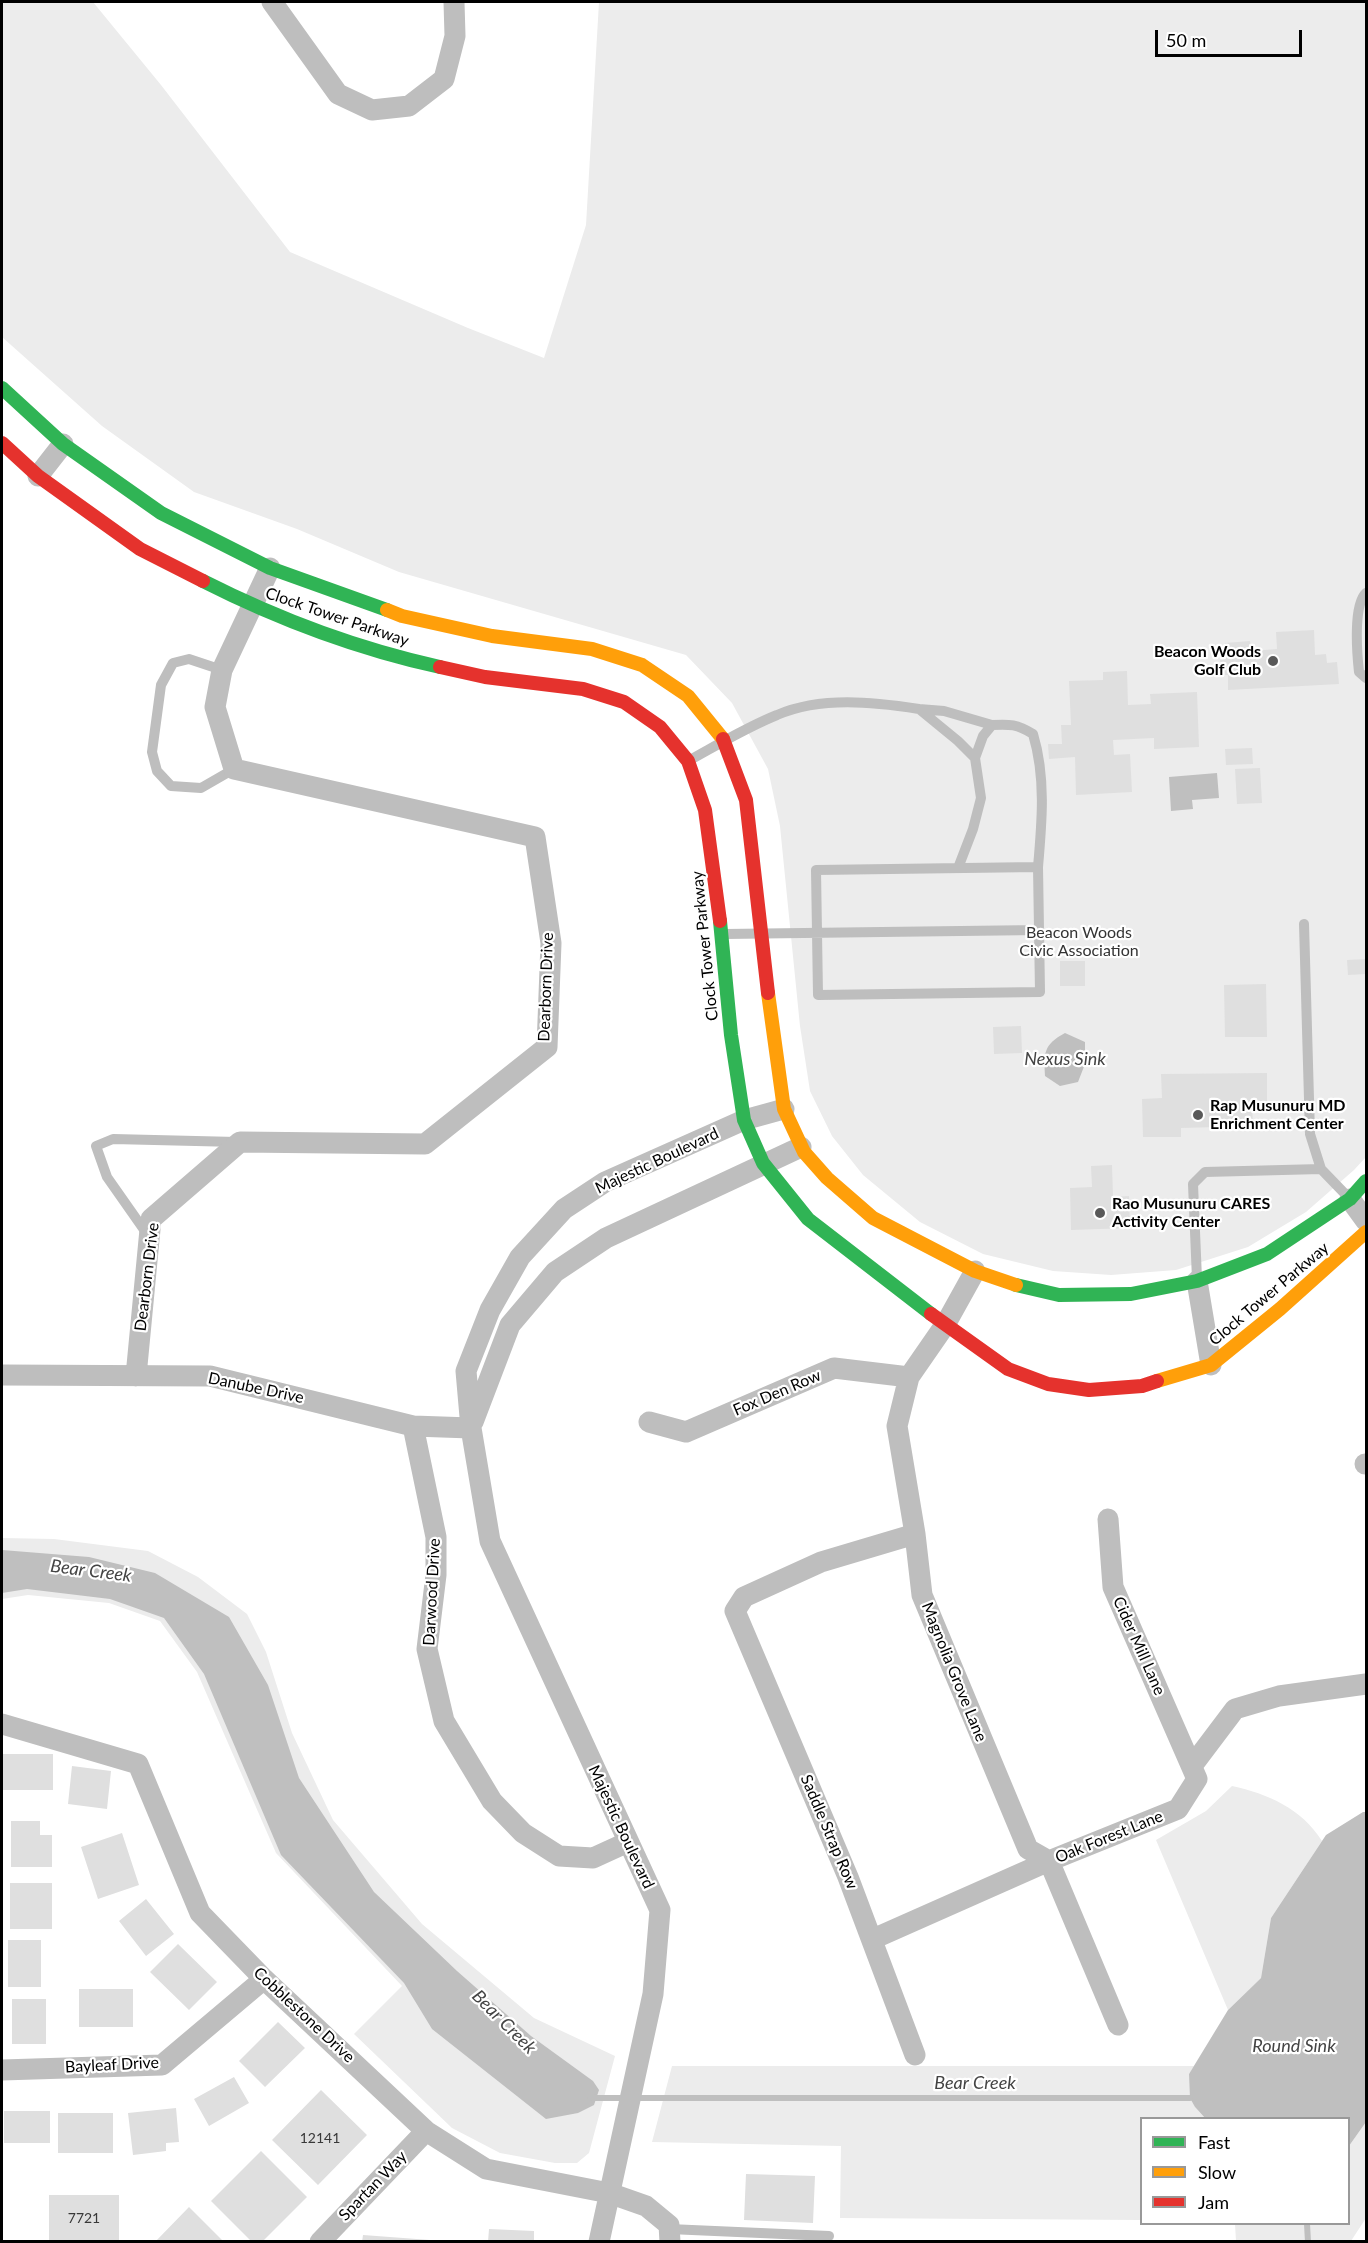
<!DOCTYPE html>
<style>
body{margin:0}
#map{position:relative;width:1368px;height:2243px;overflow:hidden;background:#fff;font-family:Lato,sans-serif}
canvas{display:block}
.frame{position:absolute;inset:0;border:3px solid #000;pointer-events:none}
.legend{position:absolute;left:1140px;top:2117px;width:210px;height:108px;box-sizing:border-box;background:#fff;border:2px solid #999;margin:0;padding:8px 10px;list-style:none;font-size:18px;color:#000}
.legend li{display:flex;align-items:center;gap:12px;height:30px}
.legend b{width:30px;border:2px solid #999}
.scale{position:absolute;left:1155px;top:30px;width:147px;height:27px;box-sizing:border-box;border:3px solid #000;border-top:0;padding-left:8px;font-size:18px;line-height:21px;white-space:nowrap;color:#000;-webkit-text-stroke:4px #fff;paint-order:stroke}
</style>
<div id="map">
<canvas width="1368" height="2243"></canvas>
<div class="frame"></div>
<ul class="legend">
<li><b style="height:8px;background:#30b455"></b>Fast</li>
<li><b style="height:8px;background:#ff9f0a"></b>Slow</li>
<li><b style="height:8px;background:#e5322d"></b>Jam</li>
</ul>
<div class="scale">50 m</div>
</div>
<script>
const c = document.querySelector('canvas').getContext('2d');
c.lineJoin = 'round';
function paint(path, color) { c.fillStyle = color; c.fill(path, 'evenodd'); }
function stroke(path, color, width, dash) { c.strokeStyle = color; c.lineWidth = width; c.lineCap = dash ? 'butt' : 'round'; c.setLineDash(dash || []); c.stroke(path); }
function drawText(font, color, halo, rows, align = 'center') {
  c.font = font + ' Lato,sans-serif'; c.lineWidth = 4.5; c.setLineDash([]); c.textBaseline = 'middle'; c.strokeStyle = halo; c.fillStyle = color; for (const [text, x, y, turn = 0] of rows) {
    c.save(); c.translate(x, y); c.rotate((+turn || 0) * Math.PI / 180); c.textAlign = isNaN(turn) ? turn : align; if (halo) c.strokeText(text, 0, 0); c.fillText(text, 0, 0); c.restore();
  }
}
paint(new Path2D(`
 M 2,2 L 93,2 L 161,85 L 290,252 L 468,328 L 544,358 L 586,225 L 599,2 L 1366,2 L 1366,1157 L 1354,1170 L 1306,1212 L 1248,1247 L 1176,1270 L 1111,1275 L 1053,1271 L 983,1254 L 920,1222 L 863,1175 L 832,1136 L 810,1091 L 800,1026 L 780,826 L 768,769 L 732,703 L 686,655 L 399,572 L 297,529 L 194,492 L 102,426 L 2,337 Z
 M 2,1538 L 54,1539 L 148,1551 L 198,1577 L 247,1614 L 266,1652 L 292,1733 L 333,1820 L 422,1924 L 534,2018 L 615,2056 L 589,2153 L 577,2163 L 555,2163 L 500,2153 L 452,2128 L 354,2034 L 402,1986 L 276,1853 L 197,1672 L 160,1621 L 109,1603 L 28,1595 L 2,1599 Z
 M 1232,1786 C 1268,1794 1301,1808 1322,1841 L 1271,1918 L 1261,1978 L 1228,2010 L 1156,1840 L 1206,1811 Z
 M 672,2066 L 1194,2066 L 1189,2074 L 1195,2107 L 1205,2118 L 1142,2118 L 1141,2220 L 840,2218 L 841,2146 L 652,2142 Z
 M 1366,2122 L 1366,2218 L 1351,2241 L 1236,2241 L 1235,2224 L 1348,2224 L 1349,2146 Z`), '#ececec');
paint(new Path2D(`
 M 1217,773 L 1219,798 L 1192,800 L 1193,809 L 1171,811 L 1169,777 Z
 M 1065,1033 L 1085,1042 L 1085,1064 L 1078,1082 L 1060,1086 L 1045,1076 C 1044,1053 1043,1045 1065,1033 Z
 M 2,1550 L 89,1557 L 155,1573 L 229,1617 L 268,1685 L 299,1778 L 374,1892 L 457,1971 L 531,2036 L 593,2081 L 599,2090 L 594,2105 L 578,2113 L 546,2119 L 432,2029 L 404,1983 L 281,1855 L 204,1674 L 164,1618 L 110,1599 L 27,1589 L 2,1593 Z
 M 1363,1812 L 1366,1812 L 1366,2122 L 1349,2146 L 1348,2118 L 1205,2118 L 1195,2107 L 1190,2098 L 1189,2074 L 1228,2010 L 1261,1978 L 1271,1918 L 1322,1841 L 1326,1835 Z`), '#bfbfbf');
stroke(new Path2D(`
 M 590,2097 L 596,2098 L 1190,2098
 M 1307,2224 L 1308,2242`), '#bfbfbf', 6);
paint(new Path2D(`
 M 1314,630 L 1315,655 L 1326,654 L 1327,663 L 1337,662 L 1339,684 L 1228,690 L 1228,675 L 1221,675 L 1220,660 L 1226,659 L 1225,643 L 1250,641 L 1251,651 L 1277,649 L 1276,632 Z
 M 1127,671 L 1128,705 L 1151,704 L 1150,694 L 1197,692 L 1199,747 L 1154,749 L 1154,738 L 1113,740 L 1114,755 L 1130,754 L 1132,792 L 1076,795 L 1075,757 L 1049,759 L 1048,744 L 1062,744 L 1061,725 L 1071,725 L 1069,681 L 1103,680 L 1103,672 Z
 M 1252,748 L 1253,764 L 1226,765 L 1225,749 Z
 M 1260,768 L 1262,803 L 1237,804 L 1235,769 Z
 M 1366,959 L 1366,974 L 1348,975 L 1347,960 Z
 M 1060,961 L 1085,961 L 1085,986 L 1060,986 Z
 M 1266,984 L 1267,1037 L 1225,1037 L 1224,985 Z
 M 1021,1026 L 1022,1053 L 994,1054 L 993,1027 Z
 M 1267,1073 L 1267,1104 L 1252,1105 L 1253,1126 L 1181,1128 L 1181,1137 L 1143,1137 L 1142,1099 L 1162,1098 L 1161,1074 Z
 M 1112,1165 L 1113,1197 L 1129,1196 L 1130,1228 L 1071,1230 L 1070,1188 L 1092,1187 L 1091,1166 Z
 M 2,1754 L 53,1754 L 53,1790 L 2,1790 Z
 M 72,1766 L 111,1771 L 107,1809 L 68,1804 Z
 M 11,1821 L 40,1821 L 40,1835 L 52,1835 L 52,1867 L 11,1867 Z
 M 122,1833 L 139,1885 L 98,1899 L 81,1847 Z
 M 10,1883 L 52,1883 L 52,1929 L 10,1929 Z
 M 146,1899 L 174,1934 L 146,1956 L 119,1921 Z
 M 8,1940 L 41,1940 L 41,1987 L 8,1987 Z
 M 178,1944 L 217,1982 L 189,2010 L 150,1972 Z
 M 79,1989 L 133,1989 L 133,2027 L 79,2027 Z
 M 12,1999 L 46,1999 L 46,2044 L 12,2044 Z
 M 278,2022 L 305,2048 L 265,2087 L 239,2061 Z
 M 234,2077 L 249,2103 L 209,2126 L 194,2099 Z
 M 321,2090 L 367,2135 L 318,2185 L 272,2140 Z
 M 176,2108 L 179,2142 L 166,2143 L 166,2151 L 133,2155 L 128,2113 Z
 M 4,2111 L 50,2111 L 50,2143 L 4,2143 Z
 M 58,2113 L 113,2113 L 113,2153 L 58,2153 Z
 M 261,2151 L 307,2197 L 262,2242 L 252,2242 L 211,2201 Z
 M 746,2174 L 815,2176 L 813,2223 L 744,2220 Z
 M 49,2195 L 119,2195 L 119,2242 L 49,2242 Z
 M 189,2207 L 224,2242 L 155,2242 Z
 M 489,2229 L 534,2231 L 534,2242 L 488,2242 Z
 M 363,2235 L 430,2240 L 430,2242 L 362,2242 Z`), '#dfdfdf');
stroke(new Path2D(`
 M 1366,593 C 1353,605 1357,654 1359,672 L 1366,678
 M 222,670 L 189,659 L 173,663 L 161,685 L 152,752 L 157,771 L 171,786 L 201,788 L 234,769
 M 975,758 L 958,741 L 919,709 L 944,711 L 992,725
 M 690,760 C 719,744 747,727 777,715 C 821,696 874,702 919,709
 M 1038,867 L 1040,992 L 818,995 L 816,870 Z
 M 958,868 L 973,829 L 981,798 L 975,758 L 983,736 L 992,725 C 1010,724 1017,724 1033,734 C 1046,777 1042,822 1038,867
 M 1304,924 L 1310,1134 L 1321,1169 L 1349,1198
 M 725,934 L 1039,930
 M 147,1234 L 107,1177 L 96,1146 L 113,1139 L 237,1142
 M 1197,1279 L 1193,1184 L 1205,1172 L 1321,1169
 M 669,2229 L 829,2236`), '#bebebe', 10);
stroke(new Path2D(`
 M 272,2 L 338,94 L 372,110 L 409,106 L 444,79 L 455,36 L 454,2
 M 38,476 L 63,444
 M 1350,1199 L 1366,1221
 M 975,1271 L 945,1325 L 909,1377 L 897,1426 L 915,1534 L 922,1595 L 1028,1849 L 1049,1861 L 1118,2025
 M 1197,1281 L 1211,1365
 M 2,1375 L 210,1376 L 413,1426 L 471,1428
 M 136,1376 L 151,1219 L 240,1142 L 425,1144 L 547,1047 L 551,943 L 535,837 L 234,769 L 215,707 L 222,670 L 270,568
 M 473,1422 L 510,1325 L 555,1272 L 606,1238 L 801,1147
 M 649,1422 L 686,1432 L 834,1368 L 909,1377
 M 413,1426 L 436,1537 L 436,1575 L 427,1649 L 444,1721 L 492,1801 L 523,1833 L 559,1856 L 593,1858 L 628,1842
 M 1365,1464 L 1366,1464
 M 915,1534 L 821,1562 L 744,1597 L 735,1611 L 848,1877 L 915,2055
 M 2,1724 L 138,1764 L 200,1913 L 264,1979 L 426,2131 L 486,2169 L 609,2193 L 646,2206 L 669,2225 L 670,2242
 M 1192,1766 L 1235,1709 L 1279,1696 L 1366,1684
 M 873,1939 L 1049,1861 L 1178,1809 L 1197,1779 L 1113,1587 L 1108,1519
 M 2,2070 L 162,2065 L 264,1979
 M 320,2242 L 426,2131
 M 599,2242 L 653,1994 L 660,1910 L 490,1541 L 471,1428 L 466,1371 L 490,1310 L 520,1257 L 564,1209 L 605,1182 L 744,1120 L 784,1109`), '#bebebe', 21);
stroke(new Path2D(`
 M 2,388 L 63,444 L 161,513 L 270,568 L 387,610
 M 203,581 C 278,619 358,649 440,667
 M 720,921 L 731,1035 L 744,1120 L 763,1163 L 808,1219 L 931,1314
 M 1016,1285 L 1059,1295 L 1131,1294 L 1197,1281 L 1267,1254 L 1350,1199 L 1366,1181`), '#30b455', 14);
stroke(new Path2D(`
 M 387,610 L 402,616 L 492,636 L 592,649 L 642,665 L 688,696 L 723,739
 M 768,993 L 784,1109 L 804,1152 L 827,1178 L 873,1218 L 975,1271 L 1016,1285
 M 1157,1381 L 1211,1365 L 1280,1309 L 1366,1232`), '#ff9f0a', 14);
stroke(new Path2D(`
 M 2,443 L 38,476 L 140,549 L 203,581
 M 440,667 L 485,677 L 583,689 L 624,702 L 660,727 L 688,761 L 705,810 L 720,921
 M 723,739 L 746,800 L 768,993
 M 931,1314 L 1008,1369 L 1048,1384 L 1089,1390 L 1142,1386 L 1157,1381`), '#e5322d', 14);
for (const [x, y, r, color] of [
 [1273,661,6,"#595959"],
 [1198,1115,6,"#595959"],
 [1100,1213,6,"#595959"]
]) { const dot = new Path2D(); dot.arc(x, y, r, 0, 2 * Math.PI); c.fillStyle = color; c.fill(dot); stroke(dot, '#fff', 2); }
drawText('14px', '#383838', null, [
 ["12141",320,2138],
 ["7721",84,2218]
]);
drawText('16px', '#000', '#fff', [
 ["Clock Tower Parkway",337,617,19],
 ["Clock Tower Parkway",705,946,-96],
 ["Dearborn Drive",546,987,-88],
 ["Majestic Boulevard",657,1161,-25],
 ["Dearborn Drive",147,1277,-83],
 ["Clock Tower Parkway",1269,1294,-40],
 ["Danube Drive",256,1388,12],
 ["Fox Den Row",777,1393,-23],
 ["Darwood Drive",432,1592,-87],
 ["Cider Mill Lane",1139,1646,66],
 ["Magnolia Grove Lane",954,1672,68],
 ["Majestic Boulevard",621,1827,65],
 ["Saddle Strap Row",829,1832,67],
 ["Oak Forest Lane",1109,1837,-22],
 ["Cobblestone Drive",304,2015,43],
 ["Bayleaf Drive",112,2065,-3],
 ["Spartan Way",373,2186,-46]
]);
drawText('bold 16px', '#000', '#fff', [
 ["Beacon Woods",1261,652,"right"],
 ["Golf Club",1261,670,"right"],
 ["Rap Musunuru MD",1210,1106],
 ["Enrichment Center",1210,1124],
 ["Rao Musunuru CARES",1112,1204],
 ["Activity Center",1112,1222]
], 'left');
drawText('16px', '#333', '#fff', [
 ["Beacon Woods",1079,933],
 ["Civic Association",1079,951]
]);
drawText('italic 18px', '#444', '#fff', [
 ["Nexus Sink",1065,1059],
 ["Bear Creek",91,1571,7],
 ["Bear Creek",504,2022,45],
 ["Round Sink",1294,2046],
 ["Bear Creek",975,2083]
]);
</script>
